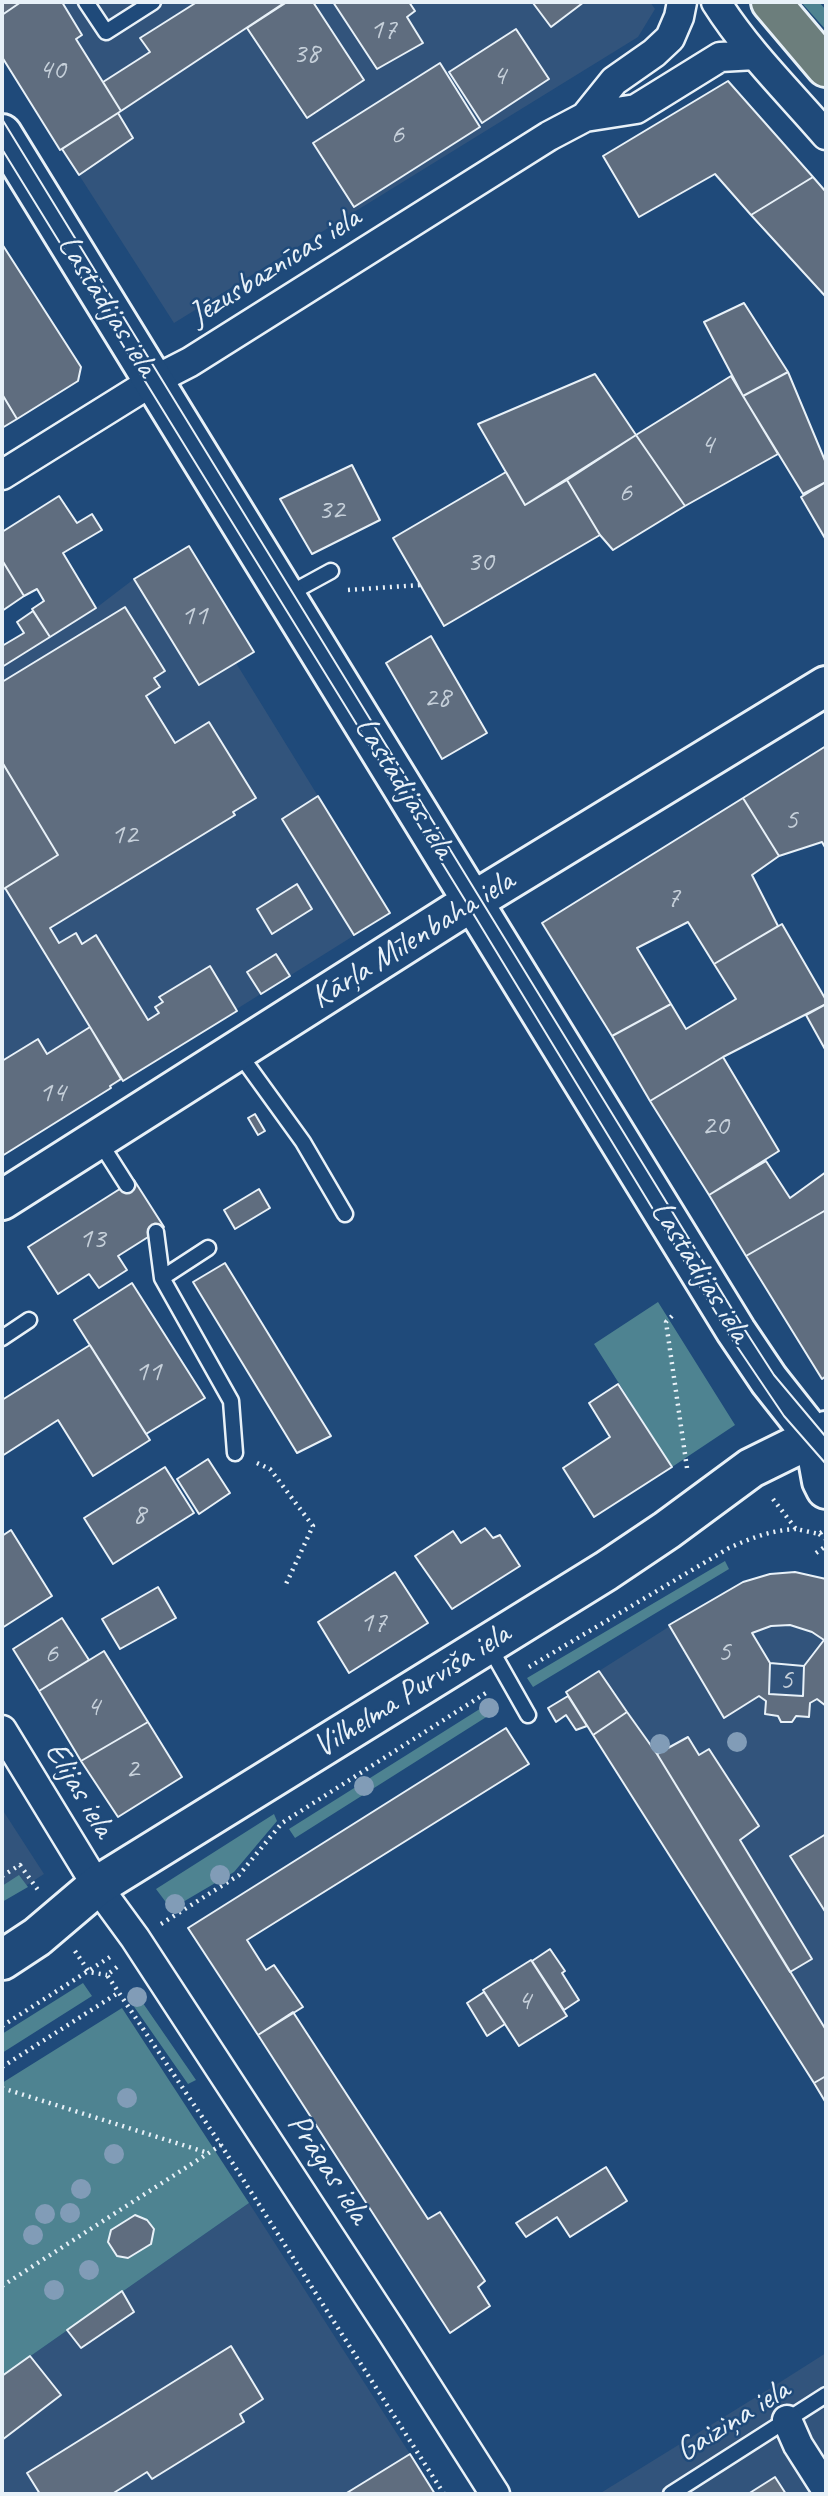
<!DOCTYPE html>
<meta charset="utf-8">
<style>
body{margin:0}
#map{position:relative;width:828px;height:2496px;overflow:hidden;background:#1f4a7a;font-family:Caveat,sans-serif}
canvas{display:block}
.frame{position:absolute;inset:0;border:4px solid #e8f1f8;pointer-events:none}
</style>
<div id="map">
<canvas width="828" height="2496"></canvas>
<div class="frame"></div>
</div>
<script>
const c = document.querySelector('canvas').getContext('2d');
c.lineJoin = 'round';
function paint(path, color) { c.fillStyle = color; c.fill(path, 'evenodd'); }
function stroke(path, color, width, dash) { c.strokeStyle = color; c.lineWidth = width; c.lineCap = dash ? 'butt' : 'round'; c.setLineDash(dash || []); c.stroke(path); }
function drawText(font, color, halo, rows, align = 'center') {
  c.font = font + ' Caveat,sans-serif'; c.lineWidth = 5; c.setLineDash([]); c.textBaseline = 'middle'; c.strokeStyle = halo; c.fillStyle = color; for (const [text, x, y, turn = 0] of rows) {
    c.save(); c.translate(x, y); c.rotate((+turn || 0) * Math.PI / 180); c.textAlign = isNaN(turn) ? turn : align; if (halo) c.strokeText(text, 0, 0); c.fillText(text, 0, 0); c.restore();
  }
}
paint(new Path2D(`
 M 2,2 L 650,2 L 655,9 L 638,37 L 174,323 L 2,55 Z
 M 134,579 L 199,685 L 236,663 L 390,913 L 2,1156 L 2,667 L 96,608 Z
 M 795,1572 L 826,1579 L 826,2030 L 657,1754 L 599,1671 L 727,1590 L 757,1577 Z
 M 2,1809 L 44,1874 L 2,1901 Z
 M 249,2203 L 410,2454 L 423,2494 L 2,2494 L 2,2376 Z
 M 826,2353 L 826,2494 L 599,2494 L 774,2386 Z`), '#32547c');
paint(new Path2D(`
 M 801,2 L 819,2 L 826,10 L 826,30 Z
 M 658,1302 L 735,1425 L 672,1467 L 594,1344 Z
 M 725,1561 L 729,1569 L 533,1687 L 527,1678 Z
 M 494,1700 L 499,1709 L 295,1838 L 289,1829 Z
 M 274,1814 L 277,1821 L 234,1872 L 171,1909 L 156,1889 Z
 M 19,1875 L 28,1887 L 2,1902 L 2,1886 Z
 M 83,1983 L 92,1996 L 2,2053 L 2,2034 Z
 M 136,1993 L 196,2080 L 188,2084 L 128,1998 Z
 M 122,2008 L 249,2203 L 2,2376 L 2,2083 Z`), '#4e8391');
const building = new Path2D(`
 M 2,2 L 21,2 L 2,15 Z
 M 21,2 L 62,2 L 82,35 L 76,39 L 121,111 L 60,150 L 2,57 L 2,15 Z
 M 197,2 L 284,3 L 121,111 L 103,82 L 150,52 L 140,38 Z
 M 287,2 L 313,2 L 364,80 L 307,118 L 247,28 Z
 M 333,2 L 409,2 L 415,11 L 407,17 L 423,43 L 377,69 Z
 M 535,2 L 584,2 L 551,27 L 533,3 Z
 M 516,29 L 549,79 L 482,123 L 449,72 Z
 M 440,63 L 480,127 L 354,207 L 313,143 Z
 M 728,81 L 813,177 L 751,215 L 715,174 L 639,217 L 603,156 Z
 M 118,113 L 133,138 L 79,175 L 62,149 Z
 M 813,177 L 826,192 L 826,297 L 751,215 Z
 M 2,244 L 81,367 L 78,381 L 17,419 L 2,394 Z
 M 744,303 L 788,372 L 743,396 L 704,322 Z
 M 788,372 L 826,463 L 826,482 L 803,494 L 743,396 Z
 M 595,374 L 636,435 L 525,505 L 478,424 Z
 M 731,376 L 778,454 L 685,506 L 636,435 Z
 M 2,394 L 17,419 L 2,428 Z
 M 636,435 L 685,506 L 613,550 L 600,535 L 567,480 Z
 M 352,465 L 380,520 L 312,554 L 280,499 Z
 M 506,472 L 525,505 L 567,480 L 600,535 L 444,626 L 393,538 Z
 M 826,482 L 826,540 L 801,497 Z
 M 59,496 L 77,523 L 92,514 L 102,530 L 63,553 L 96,608 L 50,637 L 32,609 L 44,601 L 37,589 L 24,596 L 2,560 L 2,532 Z
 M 189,546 L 254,652 L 199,685 L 134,579 Z
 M 2,560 L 24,596 L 2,611 Z
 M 125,607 L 165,671 L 154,678 L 160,687 L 146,696 L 175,743 L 209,722 L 256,798 L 233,812 L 235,815 L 50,928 L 59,943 L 76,933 L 82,944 L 96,935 L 148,1020 L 159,1013 L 155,1007 L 163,1002 L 159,997 L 210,966 L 237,1011 L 123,1081 L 5,888 L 58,855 L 2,762 L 2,682 Z
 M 33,611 L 50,637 L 2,667 L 2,646 L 24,633 L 17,622 Z
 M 431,636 L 487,733 L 442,759 L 386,663 Z
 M 826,746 L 826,849 L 822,842 L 779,856 L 743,798 Z
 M 2,762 L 58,855 L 2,890 Z
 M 318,796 L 390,913 L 354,935 L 282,819 Z
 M 743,798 L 779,856 L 752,875 L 778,926 L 714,964 L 688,922 L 637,948 L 671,1004 L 612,1036 L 542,923 Z
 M 297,884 L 312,909 L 272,934 L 257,909 Z
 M 782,924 L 826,1000 L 826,1004 L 723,1057 L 650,1101 L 612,1036 L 671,1004 L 686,1029 L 736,999 L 714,964 Z
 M 276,954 L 290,976 L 261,994 L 247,972 Z
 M 826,1004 L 826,1051 L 806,1015 Z
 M 90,1027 L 121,1079 L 110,1086 L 111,1088 L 2,1156 L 2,1061 L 38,1039 L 47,1054 Z
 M 723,1057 L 779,1151 L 709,1195 L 650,1101 Z
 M 255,1114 L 265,1131 L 258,1135 L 248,1118 Z
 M 766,1161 L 790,1198 L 826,1172 L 826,1210 L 746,1256 L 709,1195 Z
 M 134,1180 L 164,1227 L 118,1256 L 127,1270 L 99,1288 L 89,1274 L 58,1294 L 28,1247 Z
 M 259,1189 L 270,1208 L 235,1229 L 224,1210 Z
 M 826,1210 L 826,1376 L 822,1379 L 746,1256 Z
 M 225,1263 L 331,1436 L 297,1453 L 193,1282 Z
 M 132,1283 L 205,1398 L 146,1434 L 74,1320 Z
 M 90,1345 L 150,1440 L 93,1476 L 58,1420 L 2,1456 L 2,1400 Z
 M 618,1384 L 672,1467 L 594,1517 L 563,1468 L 610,1437 L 589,1403 Z
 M 208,1459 L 230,1493 L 199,1514 L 177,1479 Z
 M 165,1467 L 194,1513 L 113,1564 L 84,1518 Z
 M 485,1528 L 493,1538 L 500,1535 L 520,1566 L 452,1609 L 415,1556 L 453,1531 L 461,1543 Z
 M 11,1530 L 52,1596 L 2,1628 L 2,1536 Z
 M 395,1572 L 428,1623 L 349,1673 L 318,1622 Z
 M 795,1572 L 826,1579 L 826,1706 L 817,1699 L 810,1703 L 809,1717 L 796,1716 L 792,1722 L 781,1722 L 778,1716 L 765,1714 L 766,1701 L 759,1696 L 724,1718 L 669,1625 L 743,1582 L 770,1574 ZM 790,1625 L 812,1632 L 824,1640 L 804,1666 L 770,1663 L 752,1633 L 771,1626 Z
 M 158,1587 L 176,1618 L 120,1649 L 102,1619 Z
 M 62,1618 L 89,1660 L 39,1691 L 13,1649 Z
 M 104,1651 L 148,1722 L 81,1761 L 39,1691 Z
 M 770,1663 L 804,1666 L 803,1696 L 769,1694 Z
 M 599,1671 L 627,1712 L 593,1735 L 566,1692 Z
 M 568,1696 L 587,1726 L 576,1730 L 566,1715 L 556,1722 L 548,1708 Z
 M 627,1712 L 657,1754 L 826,2030 L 826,2076 L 814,2083 L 593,1735 Z
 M 148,1722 L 182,1777 L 118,1817 L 81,1761 Z
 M 506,1728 L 529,1764 L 247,1940 L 266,1970 L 274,1965 L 303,2007 L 258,2035 L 188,1928 Z
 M 688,1737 L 699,1755 L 709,1749 L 759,1826 L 740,1840 L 812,1959 L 790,1972 L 657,1754 Z
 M 826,1834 L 826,1913 L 790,1856 Z
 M 550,1949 L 565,1971 L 562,1973 L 579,2000 L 564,2010 L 532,1961 Z
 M 531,1960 L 567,2016 L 519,2046 L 483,1990 Z
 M 484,1992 L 505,2024 L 487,2036 L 467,2003 Z
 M 293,2012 L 428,2219 L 440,2212 L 485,2281 L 478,2287 L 490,2306 L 450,2333 L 258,2035 Z
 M 826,2076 L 826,2103 L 814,2083 Z
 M 606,2167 L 627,2201 L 570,2237 L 557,2217 L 526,2237 L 516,2223 Z
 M 135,2215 L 147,2220 L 154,2229 L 151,2244 L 128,2258 L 117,2256 L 108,2242 L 111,2230 Z
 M 122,2291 L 134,2312 L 81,2348 L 67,2330 Z
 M 231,2346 L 263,2399 L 240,2414 L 244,2422 L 152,2479 L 147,2472 L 112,2494 L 40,2494 L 27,2473 Z
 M 30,2356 L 61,2395 L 2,2440 L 2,2376 Z
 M 410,2454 L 435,2494 L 345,2494 Z
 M 775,2477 L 786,2494 L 748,2494 Z`);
paint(building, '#5f6d7f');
stroke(building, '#e8f1f8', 2);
const lane = new Path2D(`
 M 86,2 L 106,32 L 153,2
 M 287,595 L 331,571
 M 238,1052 L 303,1142 L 345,1214
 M 99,1141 L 127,1185
 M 156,1232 L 162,1278 L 231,1401 L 235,1453
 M 162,1278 L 208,1248
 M 2,1338 L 29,1320
 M 489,1646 L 528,1715
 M 671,2494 L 826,2395`);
const street = new Path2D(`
 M 716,2 C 747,51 788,91 826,135
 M 585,117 L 614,81 L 654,53 L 670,38 L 679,17 L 682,2
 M 2,475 L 153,381 L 190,362 L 549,136 L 585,117 L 636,109 L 720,57 L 755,55
 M 2,1730 L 97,1886 L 135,1938 L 392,2332 L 495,2494
 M 787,2420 L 798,2445 L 826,2489`);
const secondary = new Path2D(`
 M 2,134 L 736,1331 L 769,1380 L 814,1437 L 822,1481 L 826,1489
 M 2,1200 L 454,913 L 826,686
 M 2,1960 L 37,1937 L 97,1886 L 606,1571 L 667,1530 L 751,1468 L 826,1431`);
const primary = new Path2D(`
 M 771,2 L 826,67`);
stroke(lane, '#e8f1f8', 19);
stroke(street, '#e8f1f8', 33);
stroke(secondary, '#e8f1f8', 44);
stroke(primary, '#e8f1f8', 44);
stroke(new Path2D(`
 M 348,590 L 420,585
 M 672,1316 L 666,1322 L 687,1468
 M 257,1463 L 270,1469 L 313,1526 L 286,1584
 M 773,1499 L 796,1529 L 819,1534 L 826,1529
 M 819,1534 L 826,1539
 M 816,1553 L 826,1546
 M 529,1667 L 729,1548 C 751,1538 772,1530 796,1529
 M 2,1876 L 20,1865 L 38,1890
 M 161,1924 L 239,1875 L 282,1823 L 489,1691
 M 75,1951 L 89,1972 L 107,1975
 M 117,1967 L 107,1975 L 221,2145 L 444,2494
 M 2,2026 L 110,1957
 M 2,2067 L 118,1993
 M 2,2088 L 208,2153
 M 2,2286 L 221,2145`), '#e8f1f8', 4.5, [2, 5]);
stroke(lane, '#1f4a7a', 14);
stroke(street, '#1f4a7a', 28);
stroke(secondary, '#1f4a7a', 38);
stroke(primary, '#6c7e7c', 38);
stroke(new Path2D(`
 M 2,119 L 743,1327 L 774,1375 L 826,1437
 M 2,149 L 468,905 L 730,1336 L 784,1416 L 826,1464`), '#e8f1f8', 2);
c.fillStyle = '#819cb7';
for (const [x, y] of [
 [489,1708],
 [737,1742],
 [660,1744],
 [364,1786],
 [220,1875],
 [175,1904],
 [137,1997],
 [127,2098],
 [114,2154],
 [81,2189],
 [70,2213],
 [45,2214],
 [33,2235],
 [89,2270],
 [54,2290]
]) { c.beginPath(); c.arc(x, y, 10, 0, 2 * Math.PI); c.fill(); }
drawText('30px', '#c6d0da', null, [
 ["17",383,30],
 ["38",306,54],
 ["40",52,70],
 ["4",499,76],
 ["6",397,135],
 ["4",707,445],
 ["6",625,493],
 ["32",331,510],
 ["30",480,562],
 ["11",194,616],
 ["28",437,698],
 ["5",791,820],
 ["12",124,835],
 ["7",673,898],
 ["14",52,1093],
 ["20",715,1126],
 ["13",92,1239],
 ["11",148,1372],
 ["8",139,1515],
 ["17",373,1623],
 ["5",724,1652],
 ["6",51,1654],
 ["5",786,1680],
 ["4",93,1707],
 ["2",132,1769],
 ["4",524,2001]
]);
drawText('33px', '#e8f1f8', '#1f4a7a', [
 ["Jēzusbaznīcas iela",275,267,-32],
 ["Lastādijas iela",107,306,58],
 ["Lastādijas iela",404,788,58],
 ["Kārļa Mīlenbaha iela",413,940,-32],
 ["Lastādijas iela",700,1272,58],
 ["Vilhelma Purvīša iela",412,1691,-32],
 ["Elijas iela",79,1790,59],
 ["Prāgas iela",328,2169,57],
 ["Gaiziņa iela",733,2421,-32]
]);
</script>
